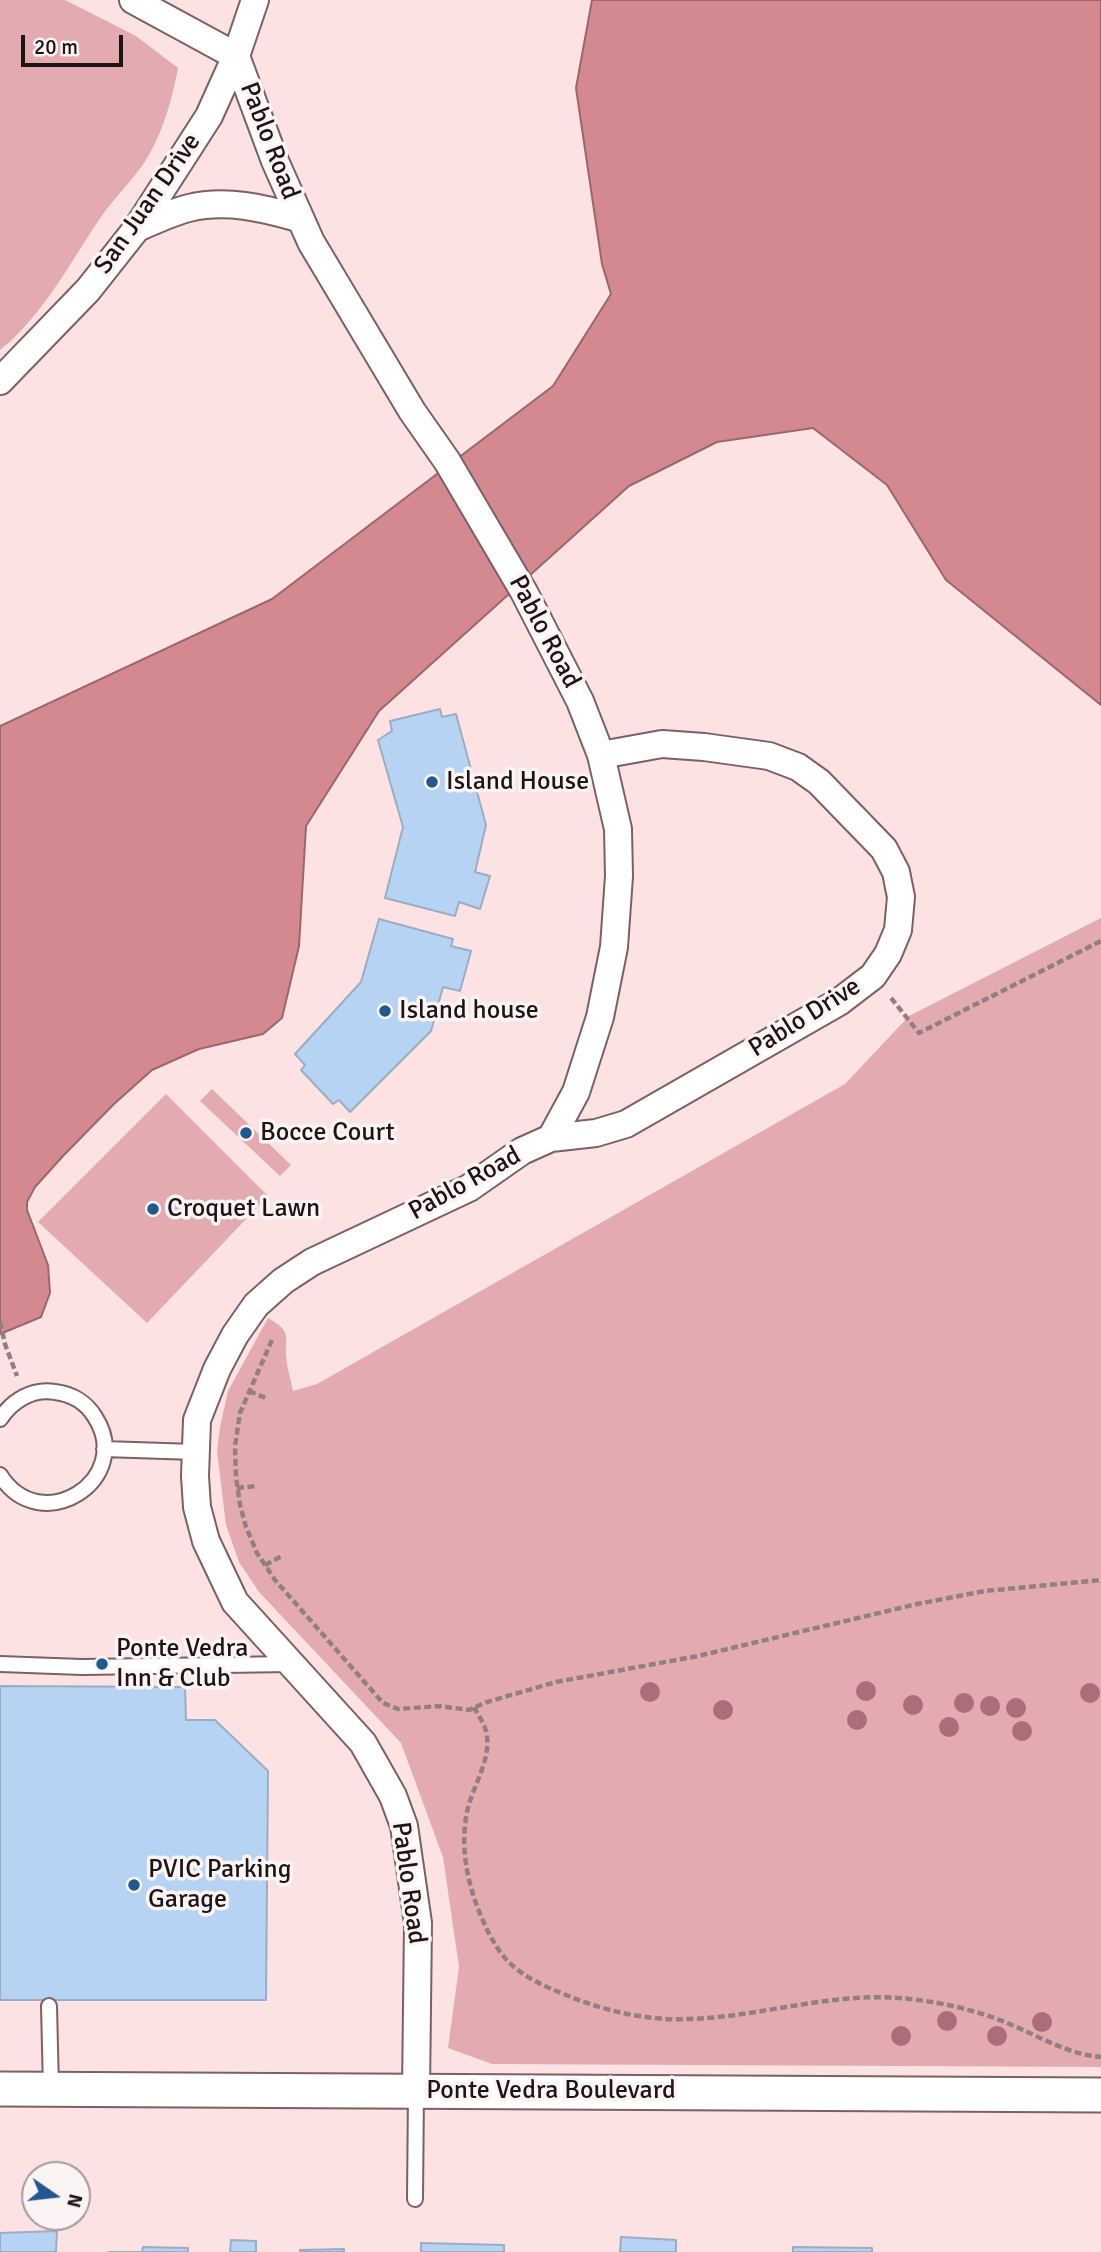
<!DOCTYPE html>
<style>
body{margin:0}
#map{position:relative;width:1101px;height:2252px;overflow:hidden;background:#fce2e3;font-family:Signika,sans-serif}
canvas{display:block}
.north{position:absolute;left:21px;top:2161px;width:70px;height:70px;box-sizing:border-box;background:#fbf4f5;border:2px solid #a39a9b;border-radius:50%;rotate:104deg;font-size:19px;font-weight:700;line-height:28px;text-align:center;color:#1f1415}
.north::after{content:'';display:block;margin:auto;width:24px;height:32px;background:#225890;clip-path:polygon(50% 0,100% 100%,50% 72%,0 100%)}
.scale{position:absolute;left:21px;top:35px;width:102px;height:32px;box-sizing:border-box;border:4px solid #1f1415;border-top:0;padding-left:9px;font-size:21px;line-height:24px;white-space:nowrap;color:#1f1415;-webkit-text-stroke:5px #fbf4f5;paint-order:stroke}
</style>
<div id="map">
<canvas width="1101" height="2252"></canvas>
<div class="north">N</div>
<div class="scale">20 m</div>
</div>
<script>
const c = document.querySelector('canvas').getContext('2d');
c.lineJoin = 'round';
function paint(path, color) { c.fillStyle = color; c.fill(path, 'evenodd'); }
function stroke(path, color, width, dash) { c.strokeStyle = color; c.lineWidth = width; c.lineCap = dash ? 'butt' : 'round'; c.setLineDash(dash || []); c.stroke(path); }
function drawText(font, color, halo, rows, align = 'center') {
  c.font = font + ' Signika,sans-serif'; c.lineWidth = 7; c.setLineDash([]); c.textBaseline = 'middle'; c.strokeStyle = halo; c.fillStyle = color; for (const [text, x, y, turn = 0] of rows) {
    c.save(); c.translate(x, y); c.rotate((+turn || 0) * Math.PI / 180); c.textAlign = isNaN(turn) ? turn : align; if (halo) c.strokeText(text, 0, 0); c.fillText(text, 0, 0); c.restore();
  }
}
paint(new Path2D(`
 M 0,0 L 65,0 L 136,36 L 178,68 C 172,100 162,136 144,163 C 132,181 116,196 103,214 C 72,259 44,315 0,350 Z
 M 1101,918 L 1101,2067 L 492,2064 L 448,2048 L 459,1967 L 443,1857 L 401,1743 L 259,1592 L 239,1562 L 226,1525 L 217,1451 L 220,1427 L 228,1391 L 268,1318 C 292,1332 285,1334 286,1356 C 287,1368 291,1380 293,1391 L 317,1384 L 845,1084 L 909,1016 Z
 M 212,1089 L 291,1165 L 280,1176 L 200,1101 Z
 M 166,1094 L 268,1196 L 147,1323 L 38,1222 Z`), '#e3abb0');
const water = new Path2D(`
 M 592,0 L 1101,0 L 1101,705 L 946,580 L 887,485 L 813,428 L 717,442 L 629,486 L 379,711 L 306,826 L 299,946 L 282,1018 L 263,1034 L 199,1049 L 152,1070 L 114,1104 L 63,1156 L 35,1187 L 27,1202 L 27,1210 L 48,1265 L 50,1293 L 41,1317 L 0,1334 L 0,726 L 272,599 L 553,386 L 611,294 L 602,264 L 576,88 Z`);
paint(water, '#d48890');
stroke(water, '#9e656b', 2);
const building = new Path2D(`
 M 440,709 L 442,717 L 456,714 L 486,825 L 475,872 L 490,876 L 480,909 L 459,902 L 455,916 L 385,898 L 403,827 L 378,740 L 392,731 L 390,721 Z
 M 379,919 L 453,939 L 451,946 L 471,951 L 460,991 L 443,987 L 431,1031 L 350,1112 L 339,1100 L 333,1104 L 301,1070 L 305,1065 L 295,1054 L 361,982 Z
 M 0,1686 L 185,1687 L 186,1720 L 215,1720 L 268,1771 L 266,2000 L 0,2000 Z
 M 57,2231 L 56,2252 L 0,2252 L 0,2233 Z
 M 621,2237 L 676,2240 L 676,2252 L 620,2252 Z
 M 231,2240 L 256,2241 L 256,2252 L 230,2252 Z
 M 421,2243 L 504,2245 L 504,2252 L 421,2252 Z
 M 143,2247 L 188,2248 L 188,2252 L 109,2252 L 142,2252 Z
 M 793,2247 L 872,2248 L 872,2252 L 793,2252 Z
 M 344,2249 L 344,2252 L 300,2252 L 300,2250 Z`);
paint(building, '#b6d3f4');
stroke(building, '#9badc3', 2);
const service = new Path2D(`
 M 0,1419 C 12,1401 32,1388 55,1392 C 71,1394 86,1402 95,1417 C 135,1479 41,1540 0,1475
 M 104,1449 L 195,1452
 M 0,1664 L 82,1667 L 292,1664
 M 49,2006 L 51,2089
 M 415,2199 L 416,2091`);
const minor = new Path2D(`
 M 133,0 L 236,56 L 275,161 L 311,242 L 412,411 L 447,461 L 524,592 L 580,701 L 601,755 L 618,829 L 619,876 L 614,947 L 600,1017 L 576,1092 L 551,1138 L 522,1151 L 469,1188 L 312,1262 L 283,1281 L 256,1305 L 235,1335 L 217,1369 L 197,1420 L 195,1476 L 197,1507 L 206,1541 L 235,1602 L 363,1743 L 393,1796 L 404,1826 L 418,1923 L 416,2091
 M 137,228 C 154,221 172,212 189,208 C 226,199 263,208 298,218
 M 0,381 L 88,290 L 137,228 L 209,116 L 236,56 L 255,0
 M 551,1138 L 596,1133 L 626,1124 L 839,1002 L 873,976 L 888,954 L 898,930 L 901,897 L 896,872 L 884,849 L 819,782 L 798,767 L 769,756 L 704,747 L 662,744 L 601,755`);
const tertiary = new Path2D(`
 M 0,2089 L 1101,2095`);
stroke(service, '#7c6062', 18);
stroke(minor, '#7c6062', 30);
stroke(tertiary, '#7c6062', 37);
stroke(new Path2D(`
 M 891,998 L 919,1033 L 1101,941
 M 0,1322 L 5,1344 L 17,1376
 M 272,1340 L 240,1413 L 235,1446 L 236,1477 L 240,1505 L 246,1527 L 257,1553 L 275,1580 L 383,1703 L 398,1709 L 440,1706 L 469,1710 L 487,1702 L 556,1682 L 698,1656 L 917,1604 L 985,1591 L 1101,1580
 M 249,1391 L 268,1399
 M 237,1488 L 258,1486
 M 265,1565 L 282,1556
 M 474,1707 C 478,1715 484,1723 486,1731 C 493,1758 472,1787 467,1812 C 460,1847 467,1883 481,1916 C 501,1964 519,1976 566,1995 C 604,2011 648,2021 689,2019 C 763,2017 836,1990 910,1999 C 946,2003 979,2011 1012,2025 C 1042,2038 1068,2054 1101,2057`), '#927f80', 4.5, [7, 3.5]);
stroke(service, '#fff', 14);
stroke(minor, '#fff', 26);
stroke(tertiary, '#fff', 33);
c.fillStyle = '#ab6d7a';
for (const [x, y] of [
 [866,1691],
 [650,1692],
 [1090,1693],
 [964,1703],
 [913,1705],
 [990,1706],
 [1016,1708],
 [723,1710],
 [857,1720],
 [949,1727],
 [1022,1731],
 [947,2021],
 [1042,2022],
 [901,2036],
 [997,2036]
]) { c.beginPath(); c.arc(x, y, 10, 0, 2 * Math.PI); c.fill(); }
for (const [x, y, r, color] of [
 [432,782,7,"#225890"],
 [385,1011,7,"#225890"],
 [246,1133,7,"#225890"],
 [153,1209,7,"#225890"],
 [102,1664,7,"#225890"],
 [134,1885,7,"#225890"]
]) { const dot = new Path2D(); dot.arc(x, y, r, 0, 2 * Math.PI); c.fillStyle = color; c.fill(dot); stroke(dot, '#fbf4f5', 2.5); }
drawText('26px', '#1f1415', '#fbf4f5', [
 ["Pablo Road",269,141,69],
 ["San Juan Drive",148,204,-55],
 ["Pablo Road",544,632,62],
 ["Pablo Drive",805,1018,-32],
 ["Pablo Road",465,1184,-29],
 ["Pablo Road",408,1883,82],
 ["Ponte Vedra Boulevard",551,2091]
]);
drawText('26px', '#1f1415', '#fbf4f5', [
 ["Island House",446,782],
 ["Island house",399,1011],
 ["Bocce Court",260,1133],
 ["Croquet Lawn",167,1209],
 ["Ponte Vedra",116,1649],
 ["Inn & Club",116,1679],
 ["PVIC Parking",148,1870],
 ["Garage",148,1900]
], 'left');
</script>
